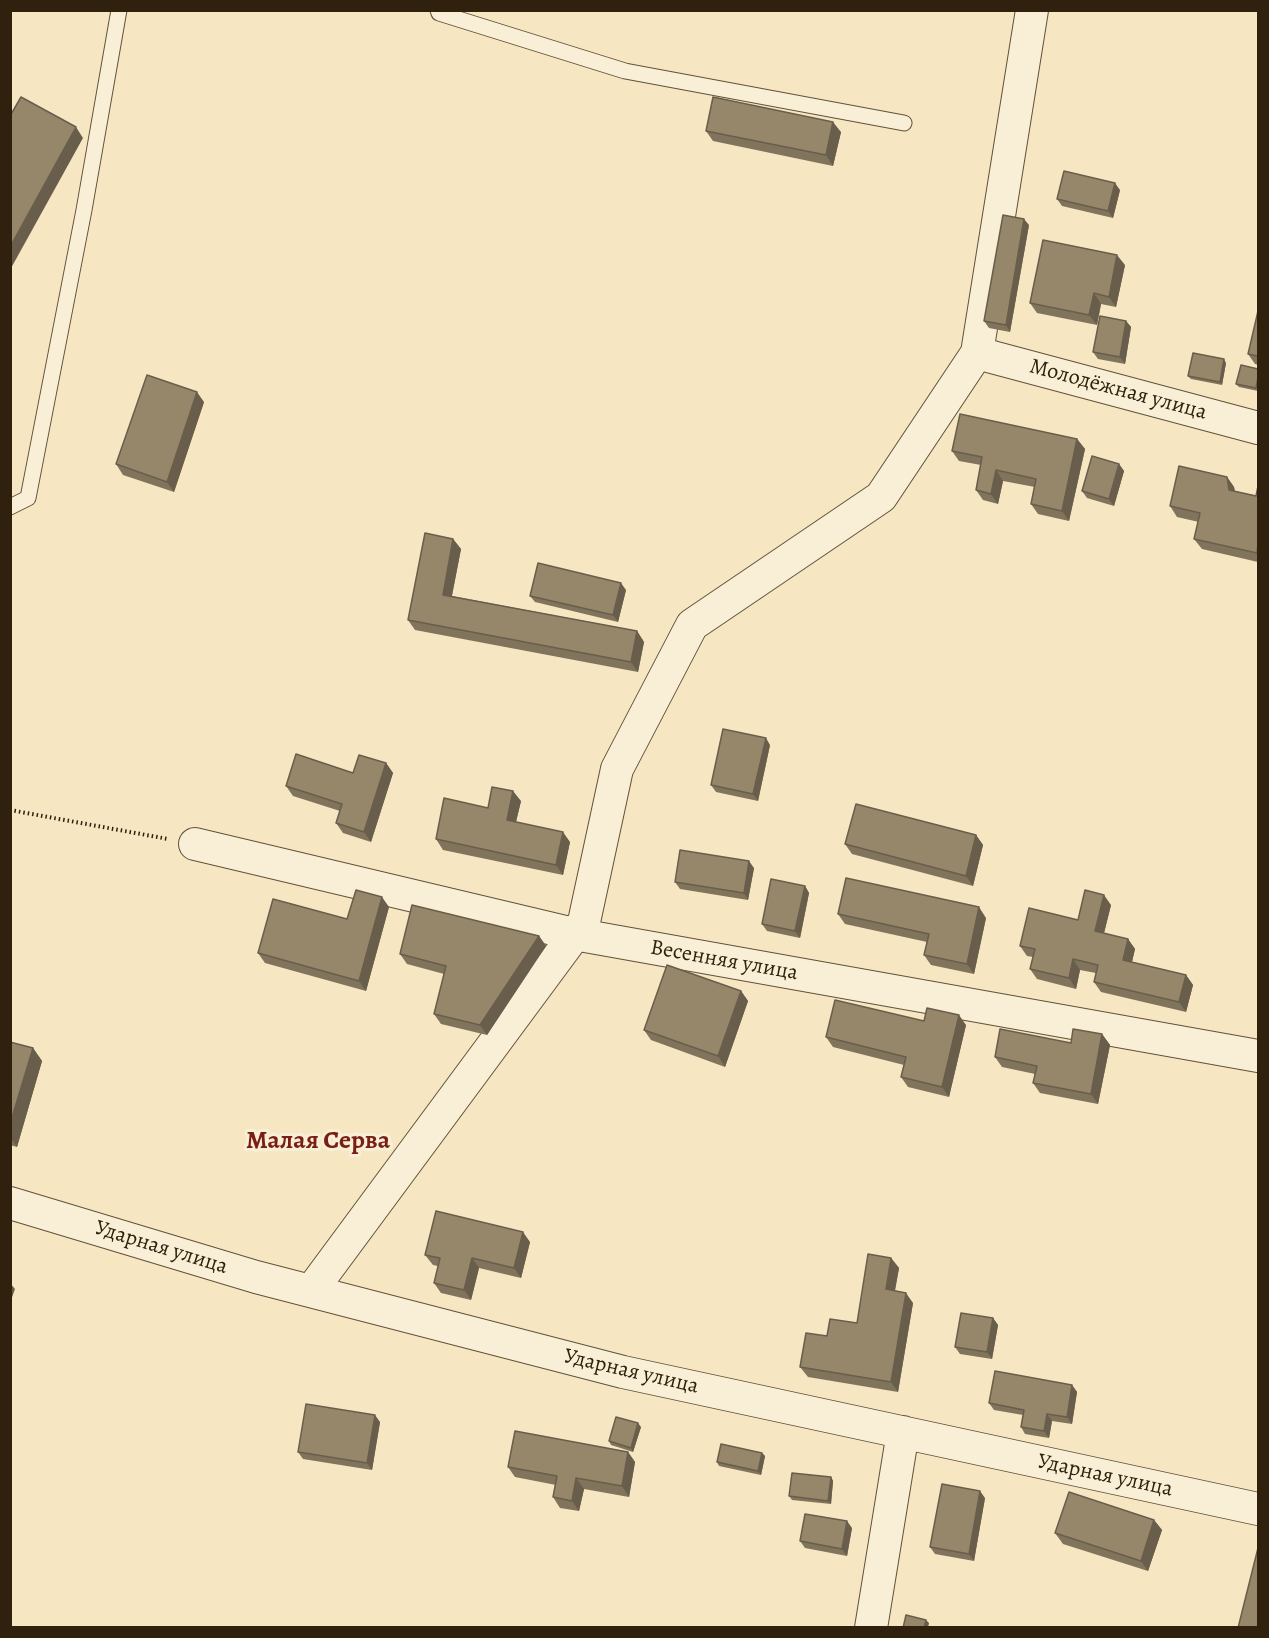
<!DOCTYPE html>
<meta charset="utf-8">
<style>
body{margin:0}
#map{position:relative;width:1269px;height:1638px;overflow:hidden;background:#f6e6c1;font-family:Alegreya,serif}
canvas{display:block}
.frame{position:absolute;inset:0;border:12px solid #2f210d;pointer-events:none}
</style>
<div id="map">
<canvas width="1269" height="1638"></canvas>
<div class="frame"></div>
</div>
<script>
const c = document.querySelector('canvas').getContext('2d');
c.lineJoin = 'round';
function stroke(path, color, width, dash) { c.strokeStyle = color; c.lineWidth = width; c.lineCap = dash ? 'butt' : 'round'; c.setLineDash(dash || []); c.stroke(path); }
function paint(path, color) { c.fillStyle = color; c.fill(path, 'evenodd'); }
function drawText(font, color, halo, rows, align = 'center') {
  c.font = font + ' Alegreya,serif'; c.lineWidth = 6; c.setLineDash([]); c.textBaseline = 'middle'; c.strokeStyle = halo; c.fillStyle = color; for (const [text, x, y, turn = 0] of rows) {
    c.save(); c.translate(x, y); c.rotate((+turn || 0) * Math.PI / 180); c.textAlign = isNaN(turn) ? turn : align; if (halo) c.strokeText(text, 0, 0); c.fillText(text, 0, 0); c.restore();
  }
}
const lane = new Path2D(`
 M 438,10 L 439,13 L 625,71 L 904,123
 M 10,507 L 28,498 L 84,210 L 119,10`);
const street = new Path2D(`
 M 977,353 L 1258,428
 M 195,844 L 574,934 L 1258,1056
 M 10,1203 L 256,1277 L 623,1372 L 1258,1509
 M 311,1291 L 584,922 L 617,769 L 692,625 L 881,497 L 977,353 L 1032,10
 M 871,1628 L 903,1432`);
stroke(lane, '#61523a', 17);
stroke(street, '#61523a', 34);
stroke(new Path2D(`
 M 10,810 L 168,839`), '#2f210d', 4, [1.5, 3]);
stroke(lane, '#f9efd7', 15);
stroke(street, '#f9efd7', 32);
paint(new Path2D(`
 M 706,131 L 841,132 L 833,166 L 713,141 Z
 M 1120,190 L 1113,218 L 1062,206 L 1057,199 Z
 M 1029,225 L 1010,332 L 989,328 L 984,321 Z
 M 1125,265 L 1116,307 L 1101,304 L 1097,325 L 1037,313 L 1030,303 Z
 M 1258,311 L 1258,365 L 1255,364 L 1248,354 Z
 M 1126,321 L 1131,327 L 1125,364 L 1098,359 L 1093,352 Z
 M 1226,363 L 1222,385 L 1191,379 L 1188,376 Z
 M 1241,365 L 1258,391 L 1239,387 L 1236,384 Z
 M 204,402 L 174,492 L 123,475 L 116,464 Z
 M 1077,439 L 1085,449 L 1069,521 L 1038,514 L 1031,504 L 1035,487 L 1003,481 L 998,504 L 983,500 L 976,490 L 981,465 L 959,461 L 952,451 Z
 M 1119,464 L 1124,471 L 1114,506 L 1087,498 L 1082,491 Z
 M 1227,477 L 1234,487 L 1235,491 L 1256,496 L 1258,486 L 1258,562 L 1202,549 L 1194,539 L 1199,522 L 1177,517 L 1170,506 Z
 M 453,539 L 461,549 L 452,596 L 637,631 L 644,642 L 638,672 L 415,630 L 408,620 Z
 M 626,590 L 618,622 L 535,602 L 530,596 Z
 M 770,745 L 758,801 L 716,792 L 711,785 Z
 M 386,763 L 393,773 L 371,842 L 343,833 L 336,823 L 340,811 L 293,796 L 286,786 L 353,773 Z
 M 521,801 L 516,822 L 570,842 L 563,875 L 443,850 L 436,839 L 488,808 Z
 M 976,835 L 983,845 L 973,886 L 852,854 L 845,844 Z
 M 754,868 L 748,900 L 680,889 L 675,882 Z
 M 805,886 L 809,893 L 800,938 L 767,931 L 762,924 Z
 M 1111,905 L 1104,933 L 1128,939 L 1135,949 L 1132,962 L 1186,975 L 1193,985 L 1186,1012 L 1101,992 L 1094,982 L 1096,973 L 1080,970 L 1076,989 L 1037,979 L 1030,969 L 1033,957 L 1027,956 L 1020,946 Z
 M 389,907 L 366,991 L 265,963 L 258,953 Z
 M 838,914 L 986,918 L 974,974 L 931,965 L 924,955 L 927,942 L 845,924 Z
 M 539,936 L 546,946 L 487,1035 L 441,1024 L 434,1014 L 444,974 L 407,964 L 400,954 Z
 M 741,991 L 748,1001 L 725,1067 L 651,1040 L 644,1030 Z
 M 924,1021 L 966,1025 L 949,1097 L 908,1087 L 901,1077 L 904,1065 L 833,1047 L 826,1037 Z
 M 1102,1034 L 1110,1045 L 1098,1104 L 1040,1093 L 1033,1083 L 1035,1074 L 1002,1067 L 995,1057 L 1071,1043 Z
 M 10,1042 L 33,1048 L 42,1061 L 17,1147 L 10,1145 Z
 M 530,1242 L 521,1278 L 479,1268 L 471,1300 L 441,1293 L 434,1283 L 438,1266 L 433,1265 L 425,1255 Z
 M 891,1258 L 899,1268 L 895,1291 L 913,1303 L 898,1392 L 808,1377 L 800,1367 L 857,1323 Z
 M 993,1318 L 998,1325 L 992,1359 L 960,1354 L 955,1347 Z
 M 1072,1385 L 1077,1392 L 1072,1424 L 1052,1421 L 1049,1438 L 1025,1434 L 1021,1427 L 1023,1415 L 994,1410 L 989,1403 Z
 M 380,1422 L 372,1470 L 303,1459 L 298,1452 Z
 M 641,1427 L 633,1452 L 611,1445 L 609,1441 Z
 M 628,1452 L 635,1462 L 629,1497 L 584,1489 L 579,1511 L 560,1508 L 553,1497 L 556,1485 L 515,1477 L 508,1467 Z
 M 762,1453 L 765,1456 L 761,1475 L 719,1466 L 717,1462 Z
 M 831,1477 L 833,1481 L 831,1504 L 792,1500 L 789,1496 Z
 M 985,1498 L 974,1561 L 935,1554 L 930,1547 Z
 M 1154,1520 L 1162,1530 L 1148,1571 L 1063,1544 L 1055,1533 Z
 M 852,1528 L 847,1556 L 805,1548 L 800,1541 Z`), '#81745c');
paint(new Path2D(`
 M 833,122 L 841,132 L 833,166 L 826,155 Z
 M 76,127 L 83,138 L 10,270 L 10,247 Z
 M 1115,183 L 1120,190 L 1113,218 L 1108,211 Z
 M 1024,219 L 1029,225 L 1010,332 L 1006,325 Z
 M 1117,255 L 1125,265 L 1116,307 L 1109,297 Z
 M 1094,293 L 1101,304 L 1097,325 L 1089,315 Z
 M 1126,321 L 1131,327 L 1125,364 L 1120,357 Z
 M 1224,359 L 1226,363 L 1222,385 L 1220,382 Z
 M 1258,377 L 1258,391 L 1256,388 Z
 M 197,392 L 204,402 L 174,492 L 167,482 Z
 M 1077,439 L 1085,449 L 1069,521 L 1062,511 Z
 M 1119,464 L 1124,471 L 1114,506 L 1109,499 Z
 M 996,470 L 1003,481 L 998,504 L 991,494 Z
 M 1227,477 L 1234,487 L 1236,500 L 1229,490 Z
 M 453,539 L 461,549 L 450,605 L 443,595 Z
 M 621,583 L 626,590 L 618,622 L 613,615 Z
 M 637,631 L 644,642 L 638,672 L 631,662 Z
 M 766,738 L 770,745 L 758,801 L 753,794 Z
 M 386,763 L 393,773 L 371,842 L 364,832 Z
 M 513,791 L 521,801 L 514,830 L 507,820 Z
 M 563,832 L 570,842 L 563,875 L 556,865 Z
 M 976,835 L 983,845 L 973,886 L 966,876 Z
 M 749,861 L 754,868 L 748,900 L 744,893 Z
 M 805,886 L 809,893 L 800,938 L 795,931 Z
 M 1104,895 L 1111,905 L 1102,941 L 1095,931 Z
 M 382,897 L 389,907 L 366,991 L 359,981 Z
 M 979,907 L 986,918 L 974,974 L 967,964 Z
 M 539,936 L 546,946 L 487,1035 L 480,1025 Z
 M 1128,939 L 1135,949 L 1130,970 L 1123,960 Z
 M 1073,959 L 1080,970 L 1076,989 L 1069,978 Z
 M 1186,975 L 1193,985 L 1186,1012 L 1179,1002 Z
 M 741,991 L 748,1001 L 725,1067 L 718,1056 Z
 M 959,1015 L 966,1025 L 949,1097 L 942,1087 Z
 M 1102,1034 L 1110,1045 L 1098,1104 L 1091,1094 Z
 M 33,1048 L 42,1061 L 17,1147 L 10,1137 L 10,1124 Z
 M 523,1232 L 530,1242 L 521,1278 L 514,1268 Z
 M 472,1258 L 479,1268 L 471,1300 L 464,1290 Z
 M 891,1258 L 899,1268 L 893,1300 L 886,1289 Z
 M 10,1283 L 15,1289 L 10,1303 Z
 M 906,1293 L 913,1303 L 898,1392 L 891,1382 Z
 M 993,1318 L 998,1325 L 992,1359 L 987,1352 Z
 M 1072,1385 L 1077,1392 L 1072,1424 L 1067,1417 Z
 M 1047,1414 L 1052,1421 L 1049,1438 L 1044,1431 Z
 M 375,1415 L 380,1422 L 372,1470 L 367,1463 Z
 M 638,1423 L 641,1427 L 633,1452 L 631,1448 Z
 M 628,1452 L 635,1462 L 629,1497 L 622,1486 Z
 M 762,1453 L 765,1456 L 761,1475 L 758,1471 Z
 M 831,1477 L 833,1481 L 831,1504 L 828,1501 Z
 M 576,1478 L 584,1489 L 579,1511 L 572,1501 Z
 M 980,1491 L 985,1498 L 974,1561 L 969,1554 Z
 M 1154,1520 L 1162,1530 L 1148,1571 L 1141,1561 Z
 M 847,1521 L 852,1528 L 847,1556 L 842,1549 Z
 M 926,1620 L 929,1623 L 928,1628 L 924,1628 Z`), '#695e4b');
const building = new Path2D(`
 M 21,97 L 76,127 L 10,247 L 10,116 Z
 M 713,97 L 833,122 L 826,155 L 706,131 Z
 M 1064,171 L 1115,183 L 1108,211 L 1057,199 Z
 M 1003,215 L 1024,219 L 1006,325 L 984,321 Z
 M 1043,240 L 1117,255 L 1109,297 L 1094,293 L 1089,315 L 1030,303 Z
 M 1258,311 L 1258,356 L 1248,354 Z
 M 1100,316 L 1126,321 L 1120,357 L 1093,352 Z
 M 1193,353 L 1224,359 L 1220,382 L 1188,376 Z
 M 1241,365 L 1258,369 L 1258,377 L 1256,388 L 1236,384 Z
 M 147,375 L 197,392 L 167,482 L 116,464 Z
 M 960,414 L 1077,439 L 1062,511 L 1031,504 L 1036,479 L 996,470 L 991,494 L 976,490 L 982,457 L 952,451 Z
 M 1092,456 L 1119,464 L 1109,499 L 1082,491 Z
 M 1179,466 L 1227,477 L 1229,490 L 1256,496 L 1258,486 L 1258,544 L 1257,553 L 1194,539 L 1200,513 L 1170,506 Z
 M 425,533 L 453,539 L 443,595 L 637,631 L 631,662 L 408,620 Z
 M 538,563 L 621,583 L 613,615 L 530,596 Z
 M 723,729 L 766,738 L 753,794 L 711,785 Z
 M 296,754 L 353,773 L 359,755 L 386,763 L 364,832 L 336,823 L 342,804 L 286,786 Z
 M 492,787 L 513,791 L 507,820 L 563,832 L 556,865 L 436,839 L 444,798 L 488,808 Z
 M 856,804 L 976,835 L 966,876 L 845,844 Z
 M 680,850 L 749,861 L 744,893 L 675,882 Z
 M 846,878 L 979,907 L 967,964 L 924,955 L 929,934 L 838,914 Z
 M 771,879 L 805,886 L 795,931 L 762,924 Z
 M 356,890 L 382,897 L 359,981 L 258,953 L 273,899 L 347,919 Z
 M 1085,890 L 1104,895 L 1095,931 L 1128,939 L 1123,960 L 1186,975 L 1179,1002 L 1094,982 L 1098,965 L 1073,959 L 1069,978 L 1030,969 L 1035,949 L 1020,946 L 1029,908 L 1078,920 Z
 M 412,905 L 539,936 L 480,1025 L 434,1014 L 446,966 L 400,954 Z
 M 667,965 L 741,991 L 718,1056 L 644,1030 Z
 M 835,1000 L 924,1021 L 927,1008 L 959,1015 L 942,1087 L 901,1077 L 906,1057 L 826,1037 Z
 M 1000,1029 L 1071,1043 L 1073,1029 L 1102,1034 L 1091,1094 L 1033,1083 L 1037,1066 L 995,1057 Z
 M 10,1042 L 33,1048 L 10,1124 Z
 M 436,1211 L 523,1232 L 514,1268 L 472,1258 L 464,1290 L 434,1283 L 440,1258 L 425,1255 Z
 M 868,1254 L 891,1258 L 886,1289 L 906,1293 L 891,1382 L 800,1367 L 806,1333 L 827,1336 L 830,1319 L 857,1323 Z
 M 961,1313 L 993,1318 L 987,1352 L 955,1347 Z
 M 995,1371 L 1072,1385 L 1067,1417 L 1047,1414 L 1044,1431 L 1021,1427 L 1024,1410 L 989,1403 Z
 M 306,1404 L 375,1415 L 367,1463 L 298,1452 Z
 M 616,1417 L 638,1423 L 631,1448 L 609,1441 Z
 M 515,1431 L 628,1452 L 622,1486 L 576,1478 L 572,1501 L 553,1497 L 557,1476 L 508,1467 Z
 M 721,1444 L 762,1453 L 758,1471 L 717,1462 Z
 M 792,1473 L 831,1477 L 828,1501 L 789,1496 Z
 M 942,1484 L 980,1491 L 969,1554 L 930,1547 Z
 M 1069,1492 L 1154,1520 L 1141,1561 L 1055,1533 Z
 M 805,1514 L 847,1521 L 842,1549 L 800,1541 Z
 M 1258,1548 L 1258,1628 L 1238,1628 Z
 M 906,1615 L 926,1620 L 924,1628 L 903,1628 Z`);
paint(building, '#96876b');
stroke(building, '#695e4b', 1.5);
drawText('22px', '#2f210d', '#f9efd7', [
 ["Молодёжная улица",1118,390,15],
 ["Весенняя улица",724,961,10],
 ["Ударная улица",161,1248,17],
 ["Ударная улица",631,1372,13],
 ["Ударная улица",1105,1476,12]
]);
drawText('bold 26px', '#7a1f14', '#f9efd7', [
 ["Малая Серва",318,1142]
]);
</script>
